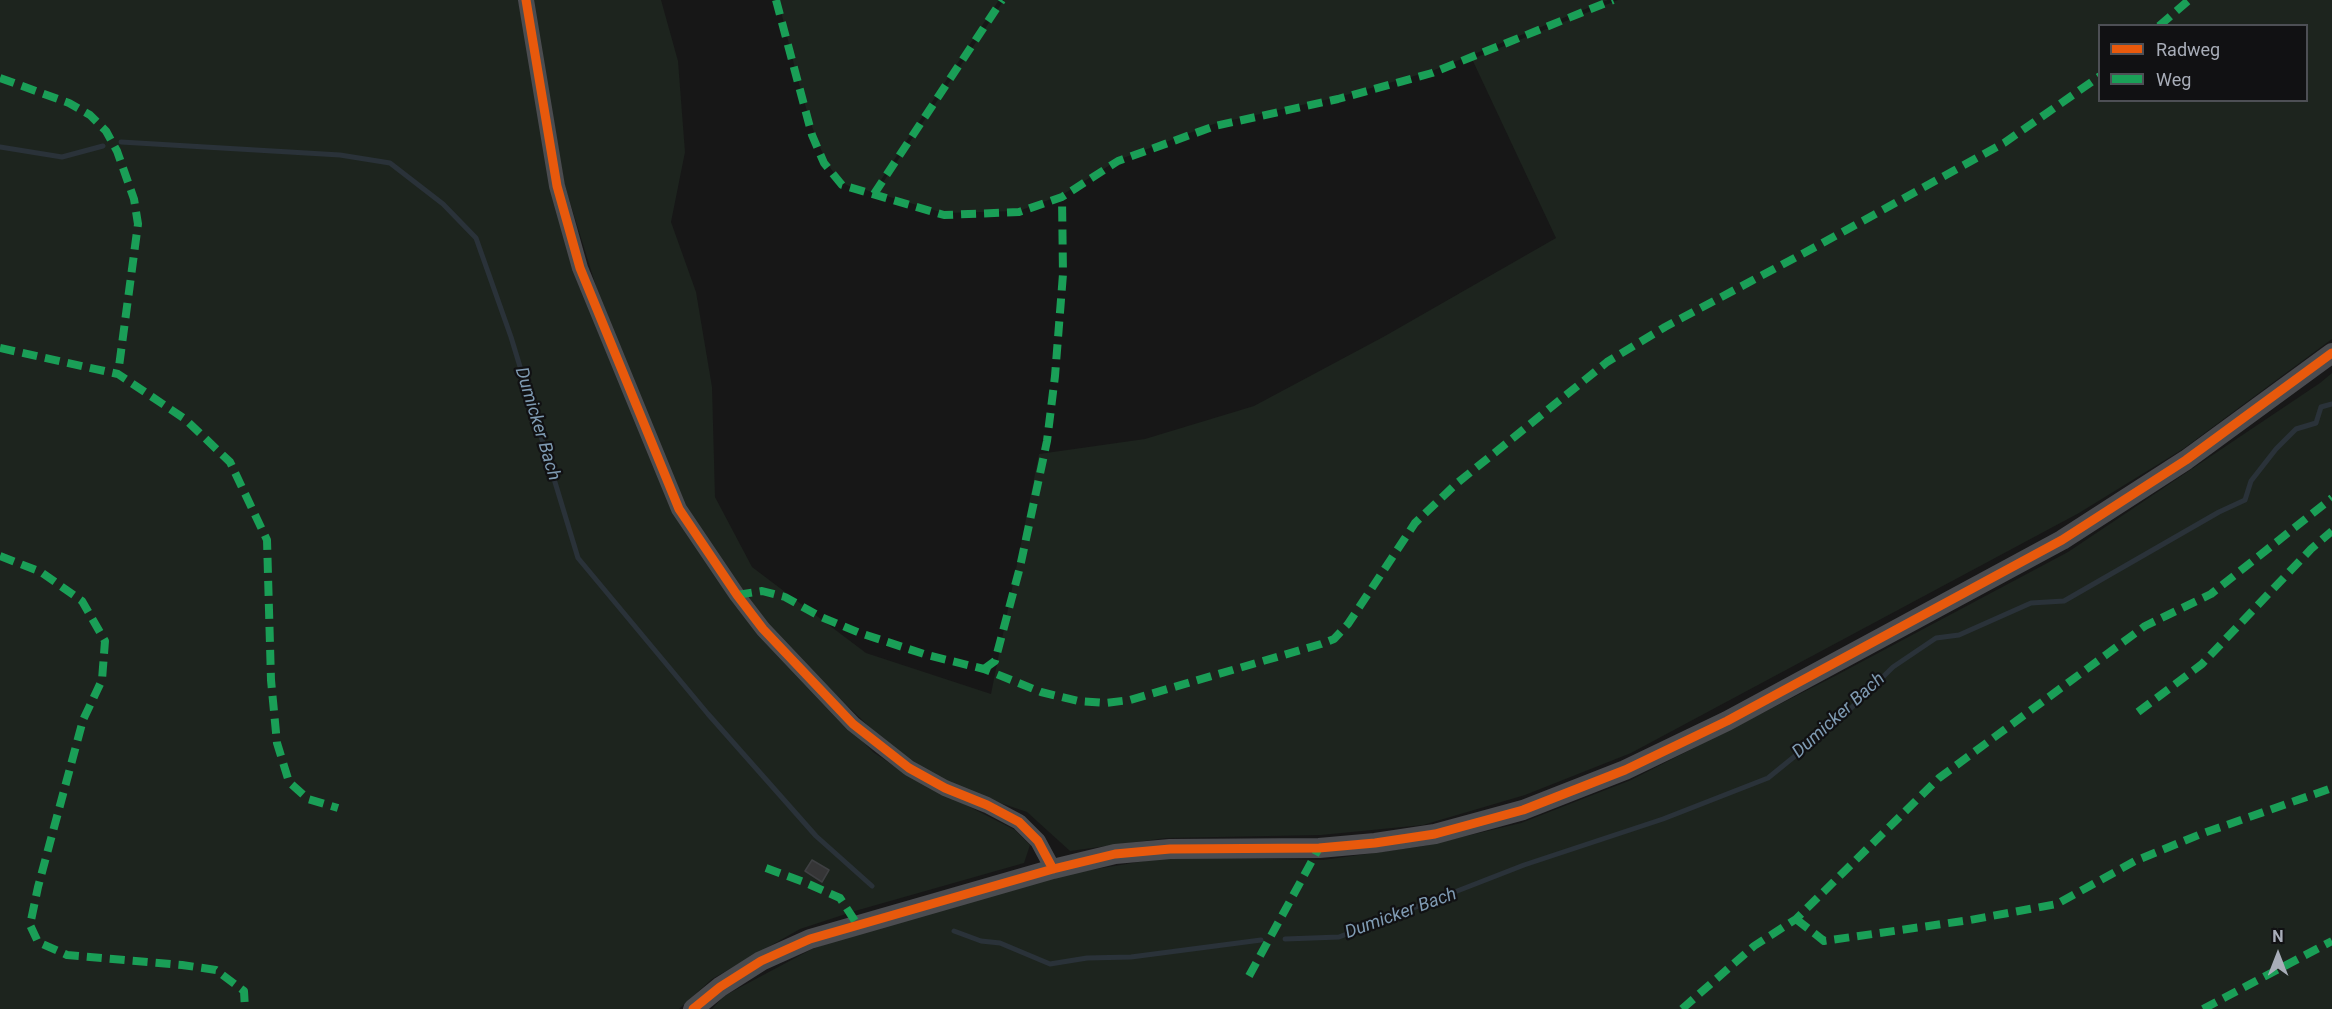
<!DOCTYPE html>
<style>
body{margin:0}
#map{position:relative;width:2332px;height:1009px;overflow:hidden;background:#171717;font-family:Roboto,sans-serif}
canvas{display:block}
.legend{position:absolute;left:2098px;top:24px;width:210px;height:78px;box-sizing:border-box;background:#111113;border:2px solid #4d4f55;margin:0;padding:8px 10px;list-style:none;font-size:18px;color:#a8adb8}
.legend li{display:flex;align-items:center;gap:12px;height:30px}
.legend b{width:30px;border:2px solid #4d4f55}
.north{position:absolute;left:2248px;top:925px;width:60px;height:60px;-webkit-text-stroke:4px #111113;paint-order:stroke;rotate:0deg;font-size:16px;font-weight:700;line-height:24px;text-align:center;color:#a8adb8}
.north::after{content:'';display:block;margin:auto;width:21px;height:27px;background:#a8adb8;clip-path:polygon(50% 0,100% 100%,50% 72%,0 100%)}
</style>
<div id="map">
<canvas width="2332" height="1009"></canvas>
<ul class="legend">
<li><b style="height:8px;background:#e8590c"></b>Radweg</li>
<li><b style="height:8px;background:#1a9f57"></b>Weg</li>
</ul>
<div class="north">N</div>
</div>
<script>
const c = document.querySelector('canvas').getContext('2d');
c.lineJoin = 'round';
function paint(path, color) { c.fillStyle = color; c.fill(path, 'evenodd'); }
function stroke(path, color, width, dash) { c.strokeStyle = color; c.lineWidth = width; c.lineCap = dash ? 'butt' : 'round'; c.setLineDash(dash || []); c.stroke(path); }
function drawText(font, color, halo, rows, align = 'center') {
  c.font = font + ' Roboto,sans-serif'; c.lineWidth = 4.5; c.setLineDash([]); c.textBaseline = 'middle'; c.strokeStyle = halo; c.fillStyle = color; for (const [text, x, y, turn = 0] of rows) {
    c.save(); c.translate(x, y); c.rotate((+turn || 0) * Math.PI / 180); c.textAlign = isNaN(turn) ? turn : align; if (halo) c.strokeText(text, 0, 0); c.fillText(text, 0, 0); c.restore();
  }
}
paint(new Path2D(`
 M 0,0 L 518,0 L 534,79 L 550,187 L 677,510 L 816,694 L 873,752 L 909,776 L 1015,830 L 1030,845 L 1024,863 L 855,911 L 800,929 L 712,979 L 679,1009 L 0,1009 Z
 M 533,0 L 661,0 L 678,61 L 685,152 L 671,222 L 696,292 L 712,387 L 715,497 L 752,567 L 866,653 L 991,694 L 1039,454 L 1145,439 L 1254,406 L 1385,336 L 1556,238 L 1472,59 L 1618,0 L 2332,0 L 2332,339 L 2183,449 L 2079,513 L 1631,753 L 1525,795 L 1423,825 L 1321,835 L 1166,838 L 1070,851 L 1027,812 L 947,785 L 881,738 L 765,627 L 682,506 L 603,309 L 564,183 ZM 2100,26 L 2306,26 L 2306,100 L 2100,100 Z
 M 778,0 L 999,0 L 873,192 C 864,189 849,188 842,182 C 811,155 790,43 778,0 Z
 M 1004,0 L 1608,0 L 1432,71 L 1339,97 L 1214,124 L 1118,160 L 1062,195 L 1019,211 L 944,213 L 876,193 Z
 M 2332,373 L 2332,1009 L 712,1009 L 724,996 L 812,949 L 876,926 L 1072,873 L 1169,857 L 1323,860 L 1424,846 L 1521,823 L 1631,780 L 1835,676 L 2068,552 L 2320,383 Z`), '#1d241e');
stroke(new Path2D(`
 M 121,142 L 340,155 L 390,163 L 443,204 L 476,238 L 511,337 L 578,558 L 708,714 L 816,836 L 872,886
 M 0,147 L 62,157 L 103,146
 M 954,931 L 981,941 L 1000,943 L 1050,964 L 1087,958 L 1131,957 L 1261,940
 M 1285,939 L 1339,937 L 1524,865 L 1663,819 L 1768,778 L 1838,721 L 1893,667 L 1936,638 L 1959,635 L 2031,603 L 2064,601 L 2219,512 L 2245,500 L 2251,481 L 2276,449 L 2296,429 L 2316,423 L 2321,407 L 2332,404`), '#2a3239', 5);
const building = new Path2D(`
 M 812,860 L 829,870 L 822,882 L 805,871 Z`);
paint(building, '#353536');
stroke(building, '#3f4043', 1.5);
stroke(new Path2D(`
 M 526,0 L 557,186 L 580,268 L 679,509 L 737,595 L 763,629 L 853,724 L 909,768 L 945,788 L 987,805 L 1019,822 L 1038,841 L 1053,869`), '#4b4c50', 16);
stroke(new Path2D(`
 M 693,1009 L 720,987 L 761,961 L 810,939 L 1053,869 L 1115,854 L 1170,849 L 1319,848 L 1375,843 L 1435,834 L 1523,810 L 1625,770 L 1727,721 L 2062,540 L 2186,460 L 2332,353`), '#4b4c50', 20);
stroke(new Path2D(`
 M 776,0 L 812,135 L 824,163 L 842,185 L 944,215 L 1019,212 L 1062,197 L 1118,161 L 1215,126 L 1338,99 L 1432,73 L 1613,0
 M 2159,26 L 2189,0
 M 0,78 L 69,103 L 90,115 L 106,131 L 117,151 L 134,199 L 138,224 L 118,374
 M 874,194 L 1002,0
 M 0,348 L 118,374 L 185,419 L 230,462 L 267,540 L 271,680 L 277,743 L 289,782 L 308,799 L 338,808
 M 0,556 L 41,572 L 82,601 L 105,641 L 102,680 L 83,720 L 38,887 L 30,925 L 38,942 L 67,955 L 182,965 L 216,970 L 244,991 L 245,1009
 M 737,595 L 762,591 L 785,597 L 821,617 L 860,633 L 927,655 L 984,669 L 1041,692 L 1078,701 L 1105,703 L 1130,700 L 1321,644 L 1334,639 L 1348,624 L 1415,523 L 1456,484 L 1607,362 L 1665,327 L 1819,245 L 2004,143 L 2100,76
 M 984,669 L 995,661 L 1020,567 L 1047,441 L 1055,376 L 1063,274 L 1062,197
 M 2138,712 L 2202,664 L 2311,549 L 2332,531
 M 766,868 L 804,882 L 840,898 L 857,924
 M 1796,919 L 1824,941 L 1970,920 L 2057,904 L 2135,861 L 2201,834 L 2332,788
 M 1249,976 L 1319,848
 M 1682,1009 L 1754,946 L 1796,919 L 1939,778 L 2145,626 L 2211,594 L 2332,498
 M 2203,1009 L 2332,941`), '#1a9f57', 8, [15, 8]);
stroke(new Path2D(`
 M 526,0 L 557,186 L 580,268 L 679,509 L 737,595 L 763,629 L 853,724 L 909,768 L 945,788 L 987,805 L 1019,822 L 1038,841 L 1053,869
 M 693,1009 L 720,987 L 761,961 L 810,939 L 1053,869 L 1115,854 L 1170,849 L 1319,848 L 1375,843 L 1435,834 L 1523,810 L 1625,770 L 1727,721 L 2062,540 L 2186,460 L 2332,353`), '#e8590c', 9);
drawText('italic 18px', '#7f9bb3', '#111113', [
 ["Dumicker Bach",537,424,73],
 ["Dumicker Bach",1839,716,-42],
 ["Dumicker Bach",1401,914,-20]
]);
</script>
